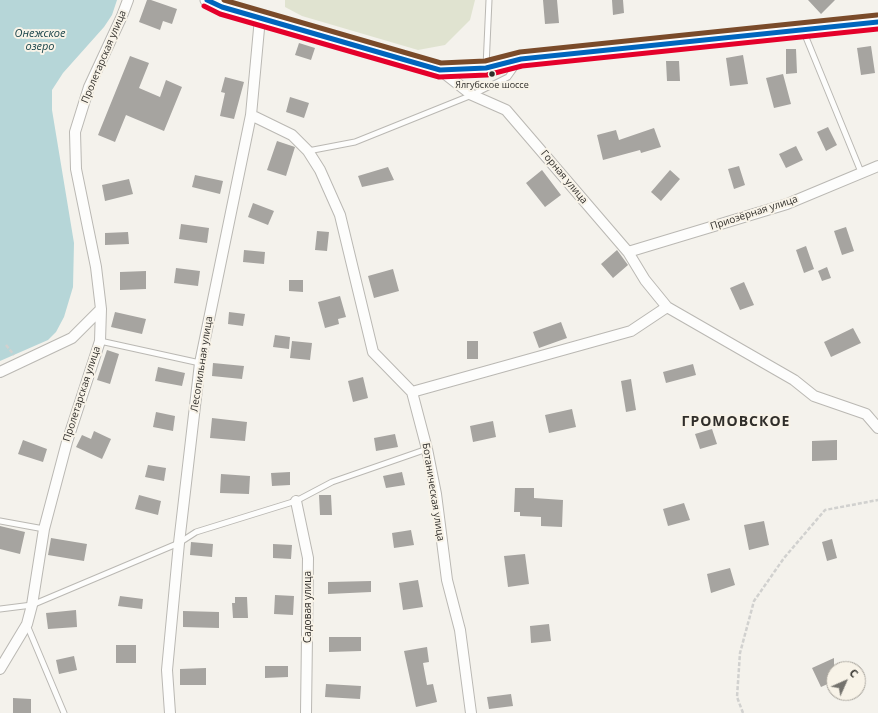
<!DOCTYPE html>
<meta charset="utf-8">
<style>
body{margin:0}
#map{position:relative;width:878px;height:713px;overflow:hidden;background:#f4f2ec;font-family:"Open Sans",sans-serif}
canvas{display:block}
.north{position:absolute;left:826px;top:661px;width:40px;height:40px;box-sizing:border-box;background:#f8f3e8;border:1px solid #a8a49c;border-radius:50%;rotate:45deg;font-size:11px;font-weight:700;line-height:16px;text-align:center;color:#302e2a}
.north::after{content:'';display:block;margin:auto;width:14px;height:18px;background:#75736e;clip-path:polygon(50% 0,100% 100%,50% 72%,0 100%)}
</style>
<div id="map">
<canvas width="878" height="713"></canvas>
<div class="north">С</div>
</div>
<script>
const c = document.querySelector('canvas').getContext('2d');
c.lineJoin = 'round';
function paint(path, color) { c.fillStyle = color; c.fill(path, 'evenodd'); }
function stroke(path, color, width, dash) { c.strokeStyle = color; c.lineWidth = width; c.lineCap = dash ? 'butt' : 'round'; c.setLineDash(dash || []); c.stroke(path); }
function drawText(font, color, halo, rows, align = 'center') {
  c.font = font + ' "Open Sans",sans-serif'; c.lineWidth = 4; c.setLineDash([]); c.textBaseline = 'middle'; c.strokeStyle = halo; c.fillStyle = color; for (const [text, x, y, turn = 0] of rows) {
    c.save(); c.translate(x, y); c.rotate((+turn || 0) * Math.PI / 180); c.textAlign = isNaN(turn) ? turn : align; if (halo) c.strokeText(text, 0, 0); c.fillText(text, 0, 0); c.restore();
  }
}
paint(new Path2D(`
 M 285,0 L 475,0 L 470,20 L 445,45 L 418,50 L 302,16 L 285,7 Z`), '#e0e3d0');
paint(new Path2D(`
 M 0,0 L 117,0 L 112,15 L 104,27 L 63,73 L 52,90 L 52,110 L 74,243 L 73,287 L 64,317 L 56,332 L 48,340 L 0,361 Z`), '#b6d6d8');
paint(new Path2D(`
 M 147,0 L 151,0 L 177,9 L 172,24 L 163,21 L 160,30 L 139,22 Z
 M 543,0 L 557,0 L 559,23 L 545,24 Z
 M 612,0 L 623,0 L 624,13 L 613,15 Z
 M 808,0 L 835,0 L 821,14 Z
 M 299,43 L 315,48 L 311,60 L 295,55 Z
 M 871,46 L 875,73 L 861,75 L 857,48 Z
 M 786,49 L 796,49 L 797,73 L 786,74 Z
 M 743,55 L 748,84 L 730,86 L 726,58 Z
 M 130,56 L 149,63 L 139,88 L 160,97 L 166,80 L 182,87 L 164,131 L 126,115 L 115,142 L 98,135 Z
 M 666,61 L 679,61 L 680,81 L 667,81 Z
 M 783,74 L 791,104 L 774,108 L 766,78 Z
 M 225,77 L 244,82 L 234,119 L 220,116 L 225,93 L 221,92 Z
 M 290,97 L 309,103 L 304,118 L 286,112 Z
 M 828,127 L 837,145 L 826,151 L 817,132 Z
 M 654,128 L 661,147 L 641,153 L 640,150 L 603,160 L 597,135 L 616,130 L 619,140 Z
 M 277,141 L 295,147 L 286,176 L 267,170 Z
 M 796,146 L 803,160 L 786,168 L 779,154 Z
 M 739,166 L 745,185 L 734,189 L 728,169 Z
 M 388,167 L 394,180 L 362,187 L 358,176 Z
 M 542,170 L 561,195 L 545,207 L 526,183 Z
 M 670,170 L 680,179 L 661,201 L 651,192 Z
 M 195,175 L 223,181 L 220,194 L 192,187 Z
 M 129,179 L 133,194 L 105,201 L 102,185 Z
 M 253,203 L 274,211 L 268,225 L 248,217 Z
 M 181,224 L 209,228 L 207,243 L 179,239 Z
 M 846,227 L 854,251 L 842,255 L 834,231 Z
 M 317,231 L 329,232 L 327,251 L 315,250 Z
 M 128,232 L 129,244 L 105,245 L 105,233 Z
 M 806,246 L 814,269 L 804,273 L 796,250 Z
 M 244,250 L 265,252 L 264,264 L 243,262 Z
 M 617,250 L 628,265 L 613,278 L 601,264 Z
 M 827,267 L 831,278 L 822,281 L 818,271 Z
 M 176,268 L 200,271 L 198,286 L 174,283 Z
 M 393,269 L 399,291 L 374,298 L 368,276 Z
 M 146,271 L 146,289 L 120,290 L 120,272 Z
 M 289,280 L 303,280 L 303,292 L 289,291 Z
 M 744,282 L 754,305 L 740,310 L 730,288 Z
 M 340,296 L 346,317 L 338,319 L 339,324 L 325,328 L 318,302 Z
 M 115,312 L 146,319 L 142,334 L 111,327 Z
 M 229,312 L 245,314 L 243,326 L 228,324 Z
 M 561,322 L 567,338 L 539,348 L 533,332 Z
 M 853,328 L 861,343 L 831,357 L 824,342 Z
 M 275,335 L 290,337 L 289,349 L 273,347 Z
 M 292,341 L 312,343 L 310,360 L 290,358 Z
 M 467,341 L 478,341 L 478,359 L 467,359 Z
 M 107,350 L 119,354 L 110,384 L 97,380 Z
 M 213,363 L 244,366 L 242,379 L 212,376 Z
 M 693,364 L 696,375 L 666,383 L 663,372 Z
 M 158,367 L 185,373 L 182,386 L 155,381 Z
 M 363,377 L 368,398 L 353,402 L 348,381 Z
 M 631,379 L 636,410 L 626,412 L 621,381 Z
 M 572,409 L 576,427 L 549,433 L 545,415 Z
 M 156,412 L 175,416 L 173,431 L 153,427 Z
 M 212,418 L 247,422 L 245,441 L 210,438 Z
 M 493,421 L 496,437 L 473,442 L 470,426 Z
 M 712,429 L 717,444 L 700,449 L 695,434 Z
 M 94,431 L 111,439 L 102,459 L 76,447 L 82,435 L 91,439 Z
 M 395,434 L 398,447 L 376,451 L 374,438 Z
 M 23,440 L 47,449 L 43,462 L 18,454 Z
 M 837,440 L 837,460 L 812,461 L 812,441 Z
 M 148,465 L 166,468 L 164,481 L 145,477 Z
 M 290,472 L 290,485 L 272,486 L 271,473 Z
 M 402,472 L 405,485 L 386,488 L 383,476 Z
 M 221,474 L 250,476 L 249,494 L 220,493 Z
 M 515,488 L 534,488 L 534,498 L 563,500 L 562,527 L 541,526 L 541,517 L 520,516 L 520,512 L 514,512 Z
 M 139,495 L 161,501 L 158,515 L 135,509 Z
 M 319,495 L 331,495 L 332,515 L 320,515 Z
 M 684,503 L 690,520 L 668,526 L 663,509 Z
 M 764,521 L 769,545 L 749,550 L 744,525 Z
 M 0,526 L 25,532 L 20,554 L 0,549 Z
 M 411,530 L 414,545 L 394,548 L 392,533 Z
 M 51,538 L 87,544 L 84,561 L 48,555 Z
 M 832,539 L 837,558 L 827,561 L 822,542 Z
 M 191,542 L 213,544 L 212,557 L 190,555 Z
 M 273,544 L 292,545 L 291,559 L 273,558 Z
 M 525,554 L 529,584 L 508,587 L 504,556 Z
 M 730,568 L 735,585 L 711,593 L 707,574 Z
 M 418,580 L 423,607 L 403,610 L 399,583 Z
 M 371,581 L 371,592 L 328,594 L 328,582 Z
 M 275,595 L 294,596 L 293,615 L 274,614 Z
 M 120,596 L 143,599 L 142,609 L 118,606 Z
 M 235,597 L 247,597 L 248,618 L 233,618 L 232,603 L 235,603 Z
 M 76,610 L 77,627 L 48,629 L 46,613 Z
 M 183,611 L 219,612 L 219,628 L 183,627 Z
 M 549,624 L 551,641 L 531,643 L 530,626 Z
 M 329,637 L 361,637 L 361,651 L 329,652 Z
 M 116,645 L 136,645 L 136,663 L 116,663 Z
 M 427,647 L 429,662 L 423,663 L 427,685 L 433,684 L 437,702 L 416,707 L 404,651 Z
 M 74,656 L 77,670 L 59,674 L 56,660 Z
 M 834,658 L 834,681 L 821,687 L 812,668 Z
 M 265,666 L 288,666 L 288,677 L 265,678 Z
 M 206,668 L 206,685 L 180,685 L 180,669 Z
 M 326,684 L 361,686 L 360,699 L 325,697 Z
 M 511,694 L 513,706 L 489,709 L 487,697 Z
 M 13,698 L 31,699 L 31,713 L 13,713 Z`), '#a6a4a0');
const service = new Path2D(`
 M 803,30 L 861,172
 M 486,67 L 489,0
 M 308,151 L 355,142 L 472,95 L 508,77 L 518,63
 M 100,341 L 200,363
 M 0,521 L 44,529
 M 0,609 L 32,605 L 179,543 L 196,532 L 296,501 L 332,482 L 427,449
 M 27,625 L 64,713`);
const minor = new Path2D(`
 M 440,70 L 472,95 L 506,110 L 628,252 L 645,280 L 667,307 L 794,380 L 814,396 L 866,414 L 878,428
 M 251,115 L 292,135 L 308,151 L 320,170 L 340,215 L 373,352 L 412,392 L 427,449 L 436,494 L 447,580 L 460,630 L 471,713
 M 628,252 L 787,204 L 878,166
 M 0,372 L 72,338 L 101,309
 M 412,392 L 631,331 L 667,307
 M 296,501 L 308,558 L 306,713
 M 0,669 L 27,624 L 32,605 L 44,529 L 67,442 L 100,341 L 101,309 L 96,267 L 76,169 L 75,132 L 89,87 L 122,16 L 128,0
 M 170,713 L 167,670 L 179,543 L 200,363 L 251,115 L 260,18`);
const tertiary = new Path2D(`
 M 207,0 L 222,7 L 440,70 L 486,68 L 521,59 L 878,22`);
stroke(service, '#bab8b3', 7);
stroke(minor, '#bab8b3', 12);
stroke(tertiary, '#bab8b3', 15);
stroke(new Path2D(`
 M 6,345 L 14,355
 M 743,713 L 737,697 L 740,653 L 754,601 L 784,558 L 825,510 L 878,500`), '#d1d1cf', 2.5, [4, 2]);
stroke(service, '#fdfdfc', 5);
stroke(minor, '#fdfdfc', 10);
stroke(tertiary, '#fdfdfc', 13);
stroke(new Path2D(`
 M 207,0 L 222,7 L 440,70 L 486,68 L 521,59 L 878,22`), '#0065bd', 5);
stroke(new Path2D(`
 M 204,6 L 220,14 L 439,77 L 487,75 L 522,66 L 878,29`), '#e4002b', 5);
stroke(new Path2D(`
 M 224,0 L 441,63 L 485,61 L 520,52 L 877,15`), '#7a4b2a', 5);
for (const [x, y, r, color] of [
 [492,74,3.5,"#302e2a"]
]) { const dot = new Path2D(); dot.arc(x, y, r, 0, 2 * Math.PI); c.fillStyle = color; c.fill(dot); stroke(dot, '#f8f3e8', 1.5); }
drawText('9px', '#302e2a', '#f8f3e8', [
 ["Ялгубское шоссе",492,85]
]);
drawText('10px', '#302e2a', '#f8f3e8', [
 ["Пролетарская улица",104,57,-67],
 ["Горная улица",564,177,50],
 ["Приозёрная улица",754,213,-18],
 ["Лесопильная улица",202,364,-81],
 ["Пролетарская улица",82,394,-72],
 ["Ботаническая улица",433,492,81],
 ["Садовая улица",308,607,-90]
]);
drawText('italic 11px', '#143f45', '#f8f3e8', [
 ["Онежское",40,34],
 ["озеро",40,47]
]);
c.letterSpacing = '1px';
drawText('bold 14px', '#302e2a', '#f8f3e8', [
 ["ГРОМОВСКОЕ",736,422]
]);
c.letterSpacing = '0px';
</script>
